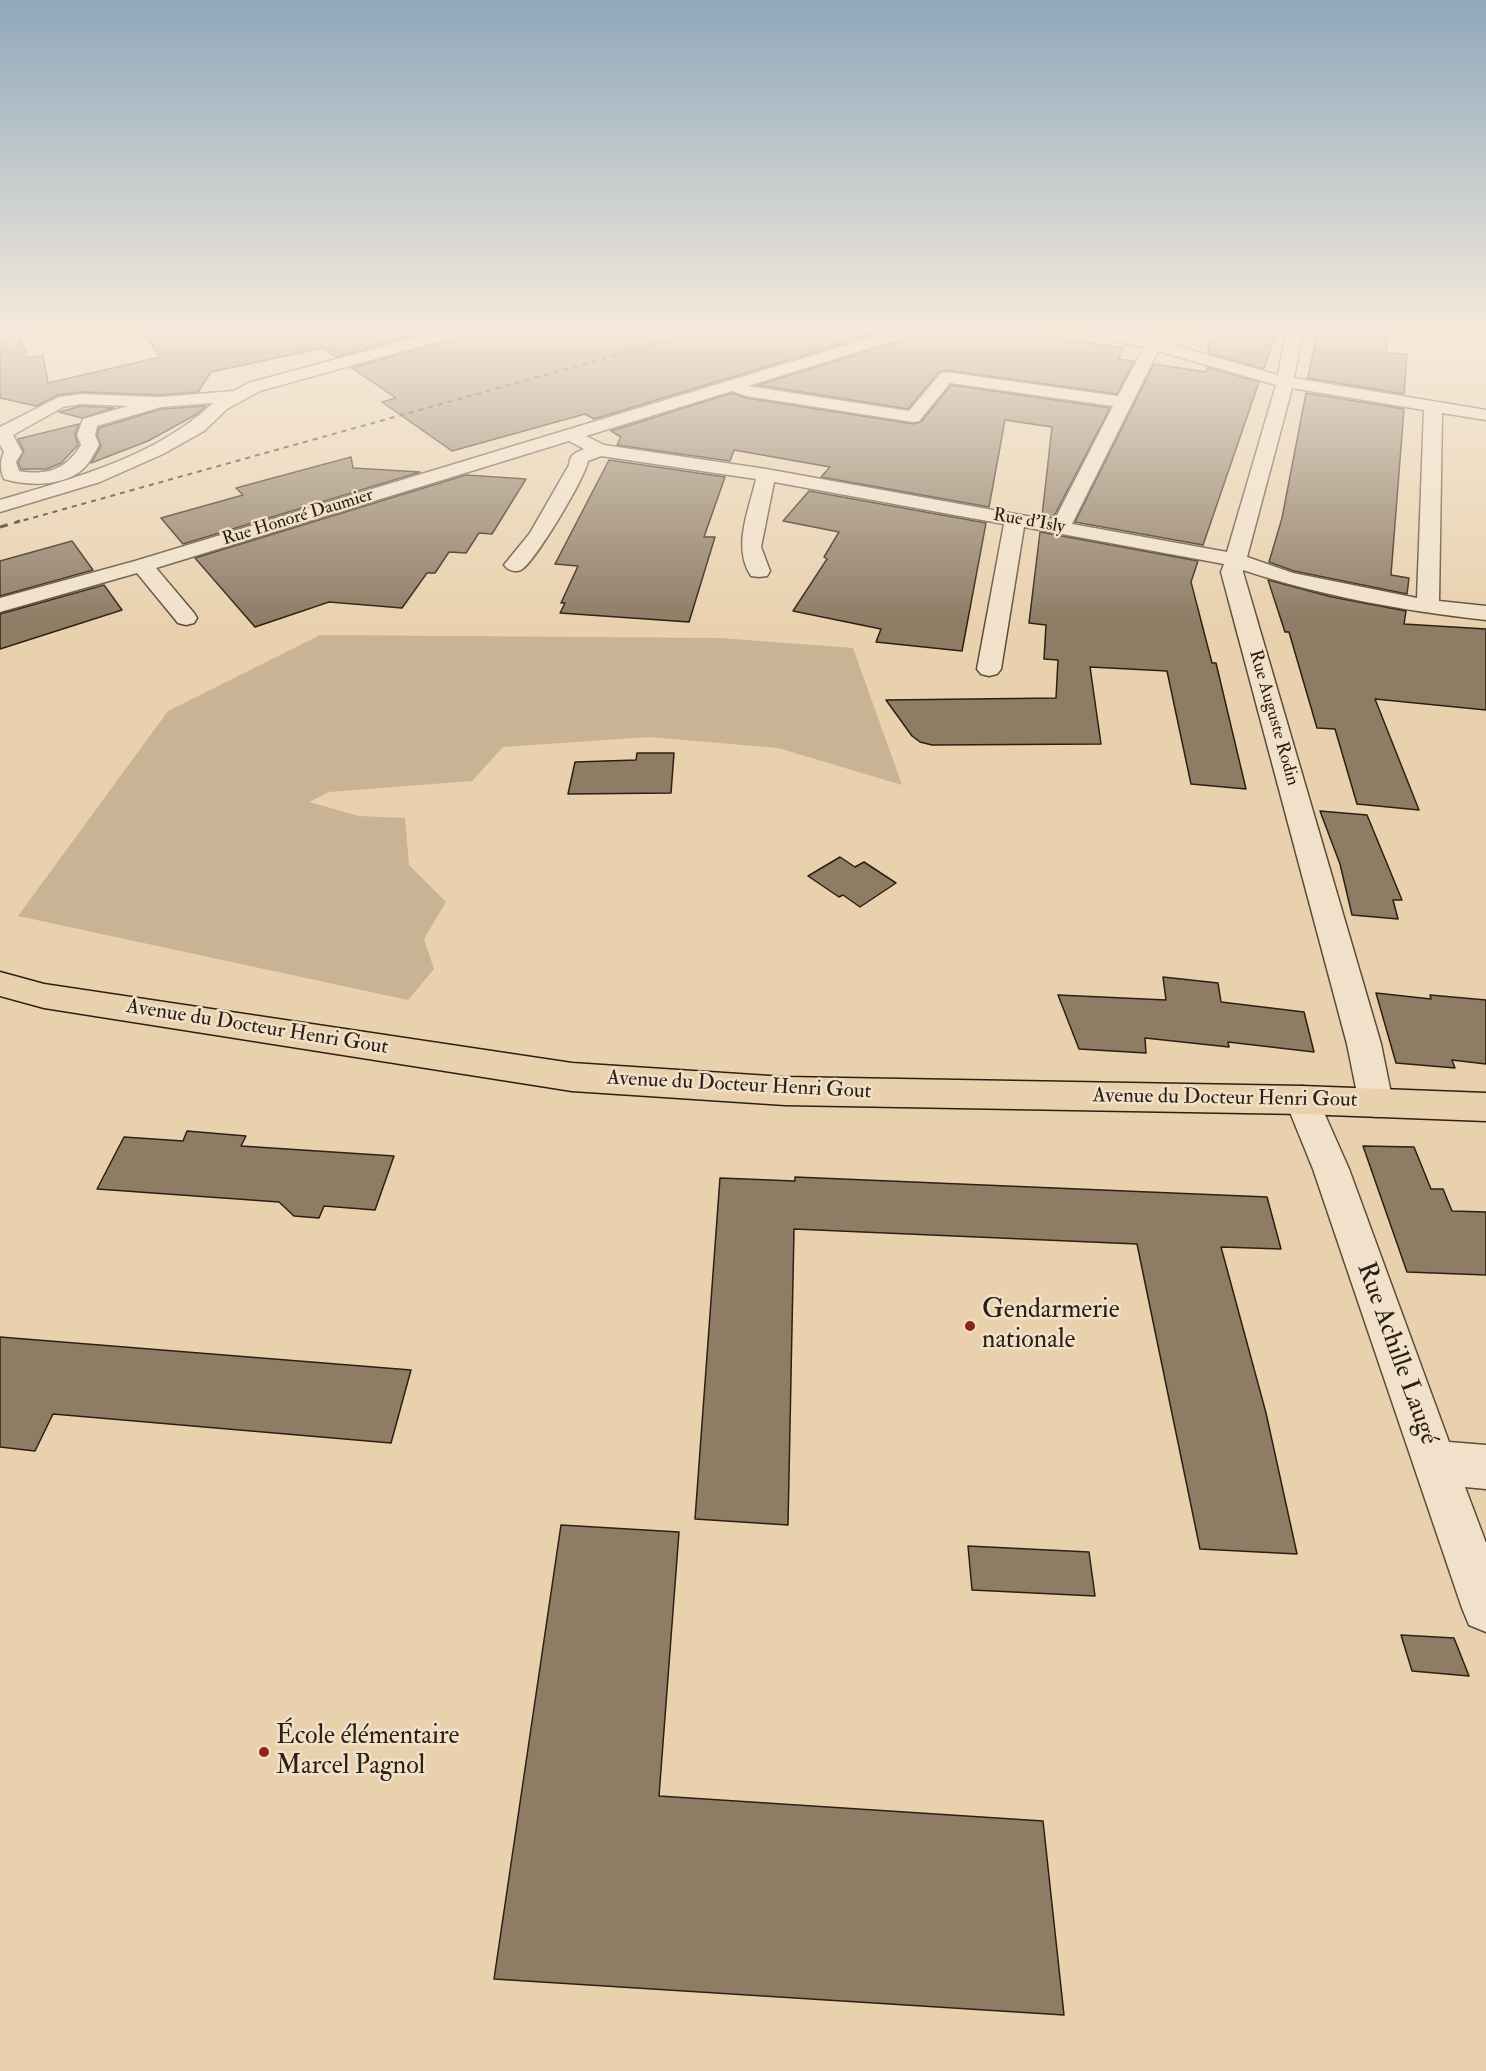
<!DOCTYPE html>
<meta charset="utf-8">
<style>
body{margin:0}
canvas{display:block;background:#e9d1ae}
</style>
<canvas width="1486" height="2071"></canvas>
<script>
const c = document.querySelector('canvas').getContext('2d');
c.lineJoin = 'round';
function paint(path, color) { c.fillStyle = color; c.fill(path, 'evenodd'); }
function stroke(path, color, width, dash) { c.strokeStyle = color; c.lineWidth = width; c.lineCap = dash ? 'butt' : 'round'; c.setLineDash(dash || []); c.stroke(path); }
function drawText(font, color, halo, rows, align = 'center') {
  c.font = font + ' "IM FELL Double Pica",serif'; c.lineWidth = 5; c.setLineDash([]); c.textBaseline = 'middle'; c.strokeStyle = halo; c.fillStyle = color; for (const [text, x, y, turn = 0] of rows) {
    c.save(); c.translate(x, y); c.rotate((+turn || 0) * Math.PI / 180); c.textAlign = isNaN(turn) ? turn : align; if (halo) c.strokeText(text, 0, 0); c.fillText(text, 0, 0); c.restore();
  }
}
paint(new Path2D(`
 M 320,635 L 721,638 L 853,648 L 902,785 L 778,748 L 649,737 L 503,747 L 472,781 L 329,792 L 309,802 L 359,816 L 405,818 L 409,865 L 446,902 L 424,939 L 434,969 L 408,1000 L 18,916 L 168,711 Z`), '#c9b394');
const building = new Path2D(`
 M 0,333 L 18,333 L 28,358 L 43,356 L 48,383 L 160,357 L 143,333 L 423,333 L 336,357 L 323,348 L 211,372 L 198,392 L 160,395 L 81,392 L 58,395 L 36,406 L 0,398 Z
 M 461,333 L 877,333 L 594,419 L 585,414 L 452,451 L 382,402 L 396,398 L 352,368 L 458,338 Z
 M 913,333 L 1027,333 L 1124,348 L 1118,359 L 1134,361 L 1117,394 L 945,370 L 938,373 L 908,409 L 758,385 L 910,338 Z
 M 1209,333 L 1276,333 L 1264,369 L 1208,353 Z
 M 1317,333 L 1387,333 L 1386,353 L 1407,354 L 1404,394 L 1308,378 Z
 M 1154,364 L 1206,372 L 1207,367 L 1259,382 L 1203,545 L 1075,522 Z
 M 951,385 L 1110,408 L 1053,518 L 1042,516 L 1052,427 L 1005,420 L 989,507 L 821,477 L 830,467 L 734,450 L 730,461 L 617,445 L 621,437 L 611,431 L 732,393 L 746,398 L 913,424 L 921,422 Z
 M 1306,393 L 1404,409 L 1391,575 L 1409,578 L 1407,594 L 1294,571 L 1269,562 L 1282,518 Z
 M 81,406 L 114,408 L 82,418 L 59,412 Z
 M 206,406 L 197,414 L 148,441 L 91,463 L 101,446 L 97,435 L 99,428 L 161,409 Z
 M 79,424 L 75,434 L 78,445 L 61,463 L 47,469 L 21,469 L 18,462 L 24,451 L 18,439 Z
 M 351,457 L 353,468 L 420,472 L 183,544 L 161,518 L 243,495 L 236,488 Z
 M 609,460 L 725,477 L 704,537 L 715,537 L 689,622 L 560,613 L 565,603 L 561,603 L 578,566 L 555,564 Z
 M 466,475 L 526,479 L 492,534 L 479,533 L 466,553 L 449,552 L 435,573 L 427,573 L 402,608 L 329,602 L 255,627 L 195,558 Z
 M 809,491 L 986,523 L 962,651 L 876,642 L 881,629 L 793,611 L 827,559 L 824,557 L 839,532 L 783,521 Z
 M 1040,532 L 1198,561 L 1191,582 L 1212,663 L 1216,663 L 1246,789 L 1191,784 L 1167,671 L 1090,667 L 1101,744 L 932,745 L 920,742 L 912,736 L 886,700 L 1056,698 L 1058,660 L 1044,659 L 1046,625 L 1029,623 Z
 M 72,541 L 93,570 L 0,596 L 0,561 Z
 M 1268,580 L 1332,597 L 1406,611 L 1404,624 L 1486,629 L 1486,710 L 1375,699 L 1419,810 L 1357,804 L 1335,729 L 1317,728 L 1289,632 L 1285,632 Z
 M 104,585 L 122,610 L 0,649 L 0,614 Z
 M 637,753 L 674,753 L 671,793 L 568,794 L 575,762 L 636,760 Z
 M 1320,811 L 1367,815 L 1402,900 L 1393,900 L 1398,919 L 1352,915 L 1340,864 Z
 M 840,857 L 855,867 L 864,862 L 896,883 L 860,907 L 843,895 L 839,897 L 808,876 Z
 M 1163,977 L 1218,983 L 1221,1002 L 1304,1012 L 1314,1052 L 1228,1042 L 1229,1047 L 1145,1038 L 1146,1053 L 1079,1049 L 1058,995 L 1166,1000 Z
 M 1376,993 L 1431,999 L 1430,995 L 1486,1000 L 1486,1064 L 1452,1060 L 1455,1068 L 1396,1063 Z
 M 187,1131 L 246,1136 L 241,1146 L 394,1156 L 375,1210 L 324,1206 L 319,1218 L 294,1216 L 279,1202 L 97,1189 L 124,1137 L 183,1141 Z
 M 1363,1146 L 1414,1147 L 1431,1189 L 1443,1189 L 1452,1211 L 1486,1212 L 1486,1275 L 1407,1272 Z
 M 795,1177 L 1267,1197 L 1281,1249 L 1221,1247 L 1266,1413 L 1297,1554 L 1200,1549 L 1137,1244 L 794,1229 L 788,1525 L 695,1519 L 720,1178 L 795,1181 Z
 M 0,1337 L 411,1370 L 391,1443 L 53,1414 L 35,1451 L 0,1447 Z
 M 561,1525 L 679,1532 L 659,1796 L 1043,1821 L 1064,2015 L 494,1979 Z
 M 968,1546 L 1089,1552 L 1095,1596 L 972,1590 Z
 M 1401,1635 L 1454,1638 L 1469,1676 L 1412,1671 Z`);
paint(building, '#8e7c65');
stroke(building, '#2c2015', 1.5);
const minor = new Path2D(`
 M 433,333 L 459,333 L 457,336 L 260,391 L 227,409 L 204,431 L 163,454 L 100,482 L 0,512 L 0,500 C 74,478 156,457 213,403 L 161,407 L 97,426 L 95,435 L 99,445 C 94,453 90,463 83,469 C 63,487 28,486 4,479 C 0,470 0,461 4,452 L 0,445 L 0,427 L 59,397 L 81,394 L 160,397 L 234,391 L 248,383 ZM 81,404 L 128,406 L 83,419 L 77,435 L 81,445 C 66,469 48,476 19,471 L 16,462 L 22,452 L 13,435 L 63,407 Z
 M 886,333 L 911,333 L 909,336 L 748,386 L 909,411 L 940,374 L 946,372 L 1118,396 L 1144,347 L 1096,338 L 1089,333 L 1131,333 L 1278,375 L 1286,333 L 1302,333 L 1294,378 L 1486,410 L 1486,420 L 1442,413 L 1439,601 L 1486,606 L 1486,620 C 1405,611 1321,596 1243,570 L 1243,572 L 1381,1044 L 1393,1103 L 1388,1113 L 1376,1117 L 1364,1113 L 1359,1103 L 1347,1044 L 1221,572 L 1224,564 L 1024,527 L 1001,669 L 997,674 L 989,676 L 981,674 L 977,669 L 1004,524 L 774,482 L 761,547 L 770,571 L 767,576 L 759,577 L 751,576 C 732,547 749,510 756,479 L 601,456 L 588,461 C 585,478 535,562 521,570 C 517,572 512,571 508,569 L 504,565 L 530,533 L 569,465 C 570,454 575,453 584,449 L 569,441 L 156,568 L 194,613 L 197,618 L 194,623 L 186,625 L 178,623 L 137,573 L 0,612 L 0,598 L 135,561 ZM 1158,351 L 1276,385 L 1227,552 L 1072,524 ZM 950,383 L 1113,406 L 1054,521 L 766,469 L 604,445 L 586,436 L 732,391 L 746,396 L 913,422 L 919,421 ZM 1292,388 L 1424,410 L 1417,598 L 1293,573 L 1247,557 Z
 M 1302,1086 L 1314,1090 L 1349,1169 L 1449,1442 L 1486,1445 L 1486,1489 L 1465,1487 L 1486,1543 L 1486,1632 L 1469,1625 L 1462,1608 L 1313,1169 L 1285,1100 L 1290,1090 Z`);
const major = new Path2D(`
 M 0,972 L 44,984 L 572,1063 L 785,1077 L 1302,1086 L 1486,1093 L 1486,1121 L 1302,1114 L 785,1105 L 572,1091 L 44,1008 L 0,996 Z`);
stroke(minor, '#5b4c3b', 3);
stroke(major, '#2c2015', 3);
paint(minor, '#f1e1ca');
paint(major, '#e9d1ae');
stroke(new Path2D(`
 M 14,523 L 696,333`), '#2c2015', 2, [5, 5]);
stroke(new Path2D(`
 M 0,527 L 20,521`), '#2c2015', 3, [8, 8]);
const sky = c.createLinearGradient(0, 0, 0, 623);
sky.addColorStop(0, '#8fa8bc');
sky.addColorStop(0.53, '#f5eadb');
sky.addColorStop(1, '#f5eadb00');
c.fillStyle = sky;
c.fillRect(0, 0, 1486, 623);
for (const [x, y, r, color] of [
 [970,1326,6,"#8f2418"],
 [264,1752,6,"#8f2418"]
]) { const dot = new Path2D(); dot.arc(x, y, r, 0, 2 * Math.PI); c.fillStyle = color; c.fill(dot); stroke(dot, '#f1e1ca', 2); }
drawText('18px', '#2c2015', '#f1e1ca', [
 ["Rue Honoré Daumier",298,518,-17],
 ["Rue d'Isly",1029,522,10],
 ["Rue Auguste Rodin",1273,718,74]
]);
drawText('21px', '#2c2015', '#f1e1ca', [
 ["Avenue du Docteur Henri Gout",257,1028,9],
 ["Avenue du Docteur Henri Gout",739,1086,3],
 ["Avenue du Docteur Henri Gout",1225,1099,1]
]);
drawText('26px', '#2c2015', '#f1e1ca', [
 ["Gendarmerie",982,1311],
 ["nationale",982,1341],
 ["École élémentaire",276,1737],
 ["Marcel Pagnol",276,1767]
], 'left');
drawText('26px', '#2c2015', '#f1e1ca', [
 ["Rue Achille Laugé",1396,1354,70]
]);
</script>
